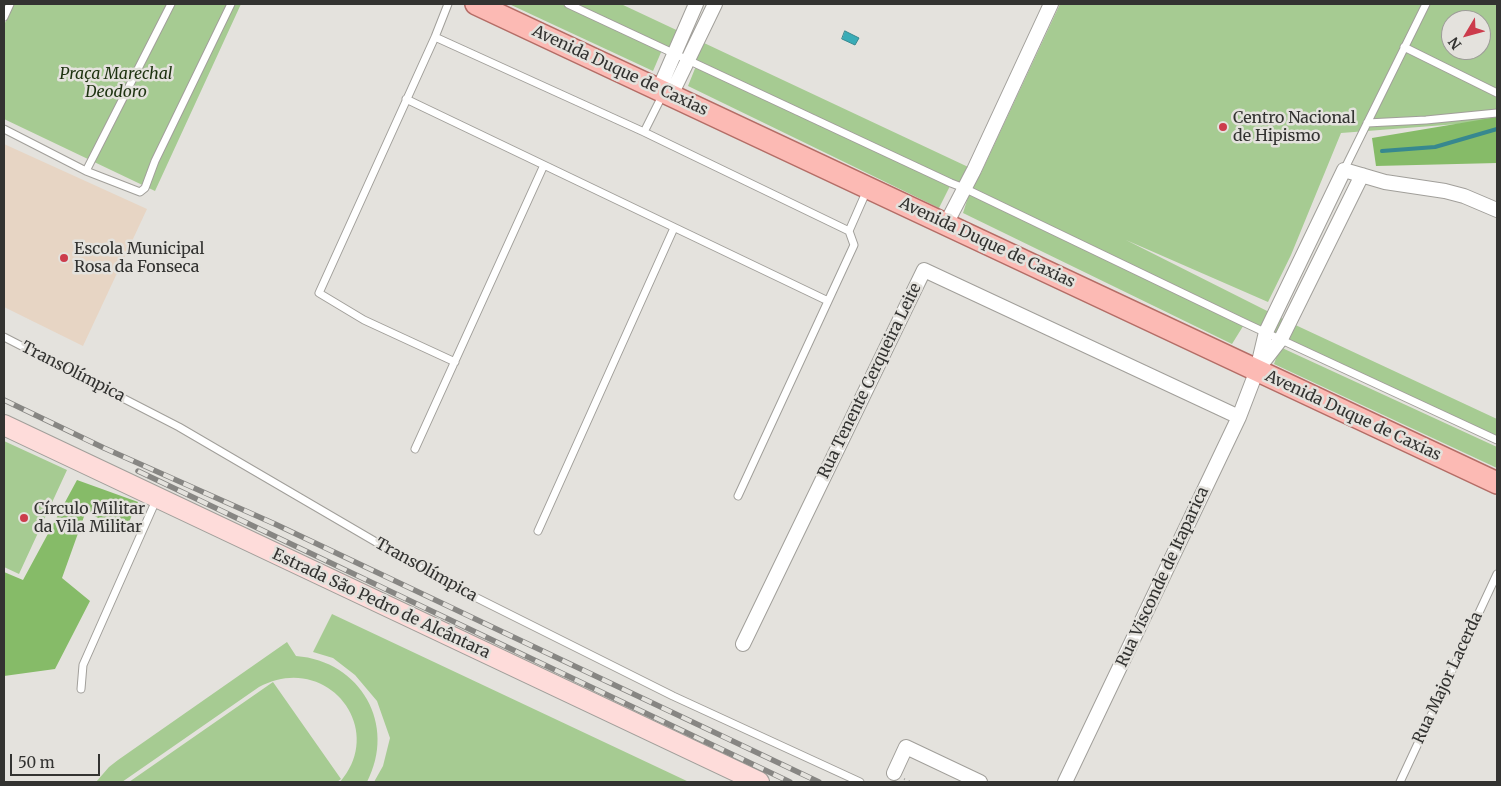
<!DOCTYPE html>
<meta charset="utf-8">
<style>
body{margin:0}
#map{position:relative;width:1501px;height:786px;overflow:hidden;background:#e4e2dd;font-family:Merriweather,serif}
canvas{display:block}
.frame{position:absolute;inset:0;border:5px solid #333331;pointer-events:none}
.north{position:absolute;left:1441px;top:10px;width:50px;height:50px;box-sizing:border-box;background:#e4e2dd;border:1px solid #9d9c98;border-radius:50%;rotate:233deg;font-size:14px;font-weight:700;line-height:20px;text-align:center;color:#333331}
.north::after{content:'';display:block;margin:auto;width:18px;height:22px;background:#cc3c4c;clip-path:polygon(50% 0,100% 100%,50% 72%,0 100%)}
.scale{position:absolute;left:10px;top:754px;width:90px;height:22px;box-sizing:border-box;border:2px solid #333331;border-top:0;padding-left:6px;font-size:15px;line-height:18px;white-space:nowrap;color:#333331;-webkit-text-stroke:4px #e4e2dd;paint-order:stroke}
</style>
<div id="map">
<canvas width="1501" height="786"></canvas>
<div class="frame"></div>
<div class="north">N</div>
<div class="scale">50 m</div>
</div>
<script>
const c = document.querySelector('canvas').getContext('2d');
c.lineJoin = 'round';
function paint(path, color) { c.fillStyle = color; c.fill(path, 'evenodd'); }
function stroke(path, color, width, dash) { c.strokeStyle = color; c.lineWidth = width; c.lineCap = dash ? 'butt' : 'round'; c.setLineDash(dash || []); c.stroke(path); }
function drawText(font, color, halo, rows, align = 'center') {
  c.font = font + ' Merriweather,serif'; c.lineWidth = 5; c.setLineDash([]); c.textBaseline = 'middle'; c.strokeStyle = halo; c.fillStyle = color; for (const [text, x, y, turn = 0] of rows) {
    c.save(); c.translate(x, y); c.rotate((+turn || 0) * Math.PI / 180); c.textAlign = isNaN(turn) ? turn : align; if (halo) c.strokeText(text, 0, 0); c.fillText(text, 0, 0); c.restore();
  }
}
paint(new Path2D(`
 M 4,144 L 147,209 L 83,346 L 4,307 Z`), '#e7d5c4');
paint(new Path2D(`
 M 14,4 L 241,4 L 155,191 L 4,119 L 4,25 Z
 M 509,4 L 564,4 L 575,8 L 567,4 L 621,4 L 981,173 L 1060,4 L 1497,4 L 1497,121 L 1341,133 L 1291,255 L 1268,302 L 1126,240 L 1289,322 L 1497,419 L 1497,440 L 1245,323 L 1232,344 L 963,213 L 969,194 L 951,184 L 939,208 L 688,86 L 696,66 L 662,50 L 653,71 ZM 1451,20 L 1481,20 L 1481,50 L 1451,50 Z
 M 1280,347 L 1497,447 L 1497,468 L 1274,364 Z
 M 4,441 L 67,470 L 19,574 L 4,567 Z
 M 332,614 L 689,782 L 374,782 L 383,766 L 390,738 L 377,701 L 355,675 L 333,658 L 313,652 Z
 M 287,642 L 296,656 C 361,661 397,725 367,782 L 340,782 C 388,727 325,651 259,687 L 122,782 L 96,782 L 109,767 L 118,760 Z
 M 273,682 L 341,779 L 337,782 L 129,782 Z`), '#a6cb92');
paint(new Path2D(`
 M 1497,117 L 1497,163 L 1376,166 L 1372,138 Z
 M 77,480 L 138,502 L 124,533 L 86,511 L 62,578 L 90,601 L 55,669 L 4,676 L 4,572 L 23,580 Z`), '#86bb68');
const water = new Path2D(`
 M 845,31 L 859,38 L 855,45 L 842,39 Z`);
paint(water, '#39acb7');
stroke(water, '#37888f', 1);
stroke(new Path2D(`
 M 1382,151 L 1435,147 L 1497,129`), '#37888f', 4);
const lane = new Path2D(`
 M 448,4 L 435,37 L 319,293 L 364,320 L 455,362
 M 568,4 L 951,183 L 964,188 L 1245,323 L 1497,440
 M 4,17 L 10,4
 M 435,37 L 644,132 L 849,231 L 867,190
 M 1404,47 L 1497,93
 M 406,99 L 828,301
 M 1367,123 L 1426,120 L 1497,113
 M 4,129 L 86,171 L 140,192 L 145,188 L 155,161 L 231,4
 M 644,132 L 663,94
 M 1344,170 L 1426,4
 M 86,171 L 171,4
 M 4,337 L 179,427 L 441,580 L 673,696 L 860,782
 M 415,449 L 544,165
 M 738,496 L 854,245 L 849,231
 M 538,531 L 674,228
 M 81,689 L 83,665 L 157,498
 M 1400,782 L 1497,574`);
const street = new Path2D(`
 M 659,89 L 696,4
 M 671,95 L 715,4
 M 946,224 L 974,170 L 1051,4
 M 1260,366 L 1281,339 L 1362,175
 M 743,644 L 924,270 L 1239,417
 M 894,773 L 906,747 L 980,782
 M 1065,782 L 1239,417 L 1257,370 L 1266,332 L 1344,170 L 1385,182 L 1445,191 L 1464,196 L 1497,210`);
const secondary = new Path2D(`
 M 4,425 L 759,782`);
const primary = new Path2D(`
 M 476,4 L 1497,483`);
stroke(lane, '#a19f9a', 9);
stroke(street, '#a19f9a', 16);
stroke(secondary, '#a19f9a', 22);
stroke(primary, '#b46d66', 24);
stroke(new Path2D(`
 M 904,779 L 911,782`), '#a6a5a1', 2, [1, 4]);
stroke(lane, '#fff', 7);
stroke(street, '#fff', 14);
stroke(secondary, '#fedcda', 20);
stroke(primary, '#fcbab4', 21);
const rail = new Path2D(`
 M 4,400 L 104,448 L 275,524 L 819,782
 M 138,471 L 790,782`);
stroke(rail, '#878683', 5.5);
stroke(rail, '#e4e2dd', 4, [11]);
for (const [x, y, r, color] of [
 [1223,127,5,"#cc3c4c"],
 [64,258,5,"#cc3c4c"],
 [24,518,5,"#cc3c4c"]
]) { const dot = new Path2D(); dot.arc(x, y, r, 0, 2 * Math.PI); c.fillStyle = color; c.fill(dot); stroke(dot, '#e4e2dd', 2); }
drawText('16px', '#333331', '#e4e2dd', [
 ["Avenida Duque de Caxias",620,71,25],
 ["Avenida Duque de Caxias",987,243,25],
 ["TransOlímpica",73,372,27],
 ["Rua Tenente Cerqueira Leite",870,381,-64],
 ["Avenida Duque de Caxias",1353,416,25],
 ["TransOlímpica",426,570,29],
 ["Rua Visconde de Itaparica",1163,577,-65],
 ["Estrada São Pedro de Alcântara",381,604,25],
 ["Rua Major Lacerda",1448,678,-65]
]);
drawText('italic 16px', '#1d3210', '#e4e2dd', [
 ["Praça Marechal",116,74],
 ["Deodoro",116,92]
]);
drawText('16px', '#333331', '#e4e2dd', [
 ["Centro Nacional",1233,118],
 ["de Hipismo",1233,136],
 ["Escola Municipal",74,249],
 ["Rosa da Fonseca",74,267],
 ["Círculo Militar",34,509],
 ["da Vila Militar",34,527]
], 'left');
</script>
